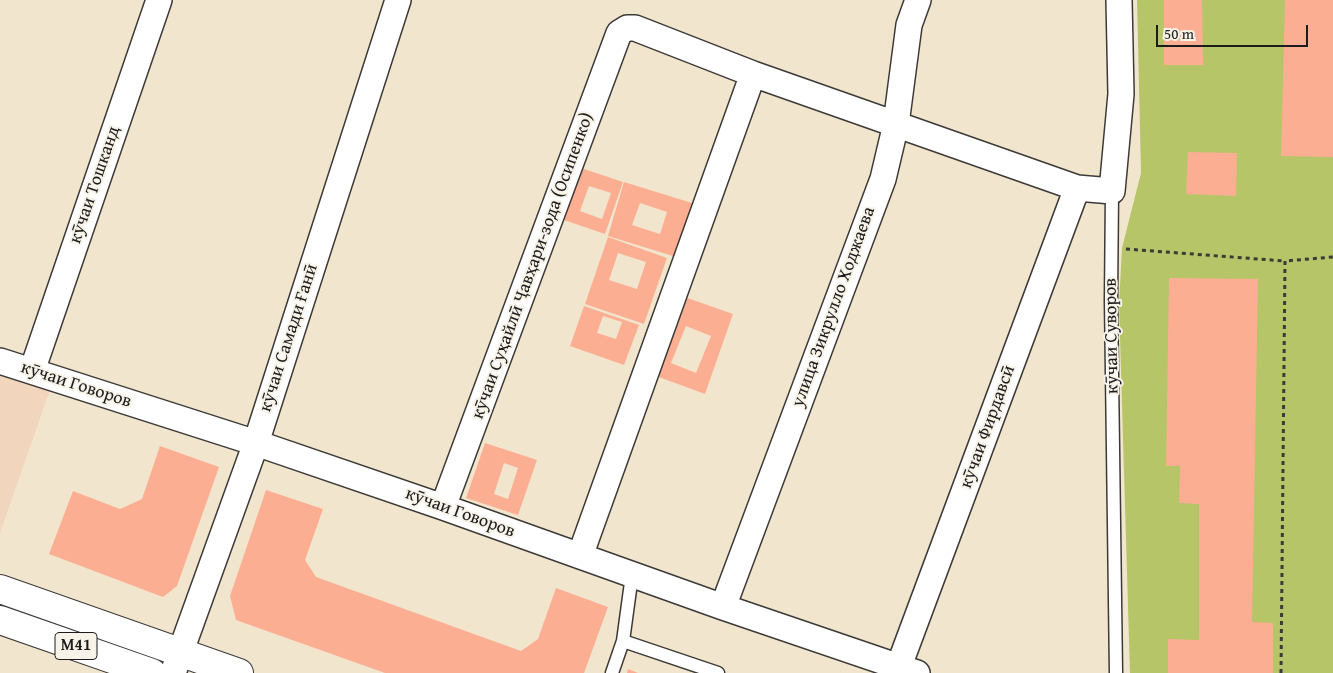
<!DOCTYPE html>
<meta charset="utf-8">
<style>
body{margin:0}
#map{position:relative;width:1333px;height:673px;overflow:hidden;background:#f2e5cd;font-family:"Gentium Book Plus",serif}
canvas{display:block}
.scale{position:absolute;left:1156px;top:25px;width:152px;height:22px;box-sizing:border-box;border:2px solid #1c1c1c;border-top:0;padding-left:6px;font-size:15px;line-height:18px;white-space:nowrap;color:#1c1c1c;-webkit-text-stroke:4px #f7f3e8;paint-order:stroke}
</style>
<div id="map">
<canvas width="1333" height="673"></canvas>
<div class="scale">50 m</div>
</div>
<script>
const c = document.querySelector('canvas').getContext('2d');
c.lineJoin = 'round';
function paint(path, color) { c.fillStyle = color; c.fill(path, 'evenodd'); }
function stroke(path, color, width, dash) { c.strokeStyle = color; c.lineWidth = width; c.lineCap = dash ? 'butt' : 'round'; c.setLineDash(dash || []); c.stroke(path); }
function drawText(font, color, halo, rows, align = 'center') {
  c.font = font + ' "Gentium Book Plus",serif'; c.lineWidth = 4; c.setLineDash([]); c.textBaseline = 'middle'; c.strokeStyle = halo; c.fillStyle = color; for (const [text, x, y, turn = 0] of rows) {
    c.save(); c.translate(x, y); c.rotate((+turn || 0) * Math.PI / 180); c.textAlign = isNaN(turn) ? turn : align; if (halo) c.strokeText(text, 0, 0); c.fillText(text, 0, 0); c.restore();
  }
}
paint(new Path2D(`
 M 0,367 L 52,384 L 0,533 Z`), '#f1d5bd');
paint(new Path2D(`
 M 1137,0 L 1333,0 L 1333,673 L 1130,673 L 1119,304 L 1122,248 L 1141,173 Z`), '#b5c568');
paint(new Path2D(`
 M 1164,0 L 1202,0 L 1203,65 L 1164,65 Z
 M 1285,0 L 1333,0 L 1333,157 L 1281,156 Z
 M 1188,152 L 1237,153 L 1236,196 L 1186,194 Z
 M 575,166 L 623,182 L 605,234 L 558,218 ZM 589,186 L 611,193 L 602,219 L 580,211 Z
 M 624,182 L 692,203 L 676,257 L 608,236 ZM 640,203 L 667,212 L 660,234 L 632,225 Z
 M 608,237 L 667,258 L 644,324 L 585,304 ZM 618,253 L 646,262 L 637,289 L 609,280 Z
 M 1169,278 L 1258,279 L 1252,622 L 1273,623 L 1273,673 L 1168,673 L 1168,639 L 1199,640 L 1199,504 L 1179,503 L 1180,466 L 1166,466 Z
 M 676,294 L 733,314 L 705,394 L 648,373 ZM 686,326 L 711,336 L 696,373 L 671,363 Z
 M 584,306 L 639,325 L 624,365 L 570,346 ZM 603,316 L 622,322 L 616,339 L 597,333 Z
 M 485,443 L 537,460 L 518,515 L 466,498 ZM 504,463 L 518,468 L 508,499 L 494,494 Z
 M 160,446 L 219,467 L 177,586 L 163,597 L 49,554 L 73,491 L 120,509 L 142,499 Z
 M 266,490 L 323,509 L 305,560 L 316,577 L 521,651 L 538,639 L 556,588 L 608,607 L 584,673 L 385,673 L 236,620 L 230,596 Z
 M 628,669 L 638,673 L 627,673 Z`), '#fcae93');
const lane = new Path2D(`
 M 1112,191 L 1111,300 L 1116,673
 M 623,641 L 718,673
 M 612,673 L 623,641 L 632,575`);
const street = new Path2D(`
 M 0,361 L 256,443 L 443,507 L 723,607 L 917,673
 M 32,371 L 159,0
 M 443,507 L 619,33 L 627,28 L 635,28 L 753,74 L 1077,188 L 1112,191 L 1121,94 L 1119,0
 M 580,556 L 753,74
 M 723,607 L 883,179 L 896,124 L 909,25 L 918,0
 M 899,666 L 1077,188
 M 173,673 L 256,443 L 398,0`);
const highway = new Path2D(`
 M 0,589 L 239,673
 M 0,620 L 152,673`);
stroke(lane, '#3c3a37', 15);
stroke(street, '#3c3a37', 28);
stroke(highway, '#3c3a37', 30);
stroke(new Path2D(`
 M 1126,249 L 1285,261
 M 1281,673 L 1285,261 L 1333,257`), '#3c3a37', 3, [4, 4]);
stroke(lane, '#fff', 12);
stroke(street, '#fff', 25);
stroke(highway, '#fff', 28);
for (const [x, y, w] of [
 [76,646,42]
]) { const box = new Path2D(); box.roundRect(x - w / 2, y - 13.5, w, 27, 4); c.fillStyle = '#f7f3e8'; c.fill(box); stroke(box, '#1c1c1c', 1); }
drawText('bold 16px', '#1c1c1c', null, [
 ["M41",76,646]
]);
drawText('18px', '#1c1c1c', '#f7f3e8', [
 ["кӯчаи Тошканд",95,185,-71],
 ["кӯчаи Суҳайлӣ Ҷавҳари-зода (Осипенко)",533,266,-70],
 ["улица Зикрулло Ходжаева",834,307,-70],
 ["кӯчаи Суворов",1112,336,-91],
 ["кӯчаи Самади Ғанӣ",289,338,-72],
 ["кӯчаи Говоров",76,385,18],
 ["кӯчаи Фирдавсӣ",988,427,-70],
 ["кӯчаи Говоров",460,513,20]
]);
</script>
